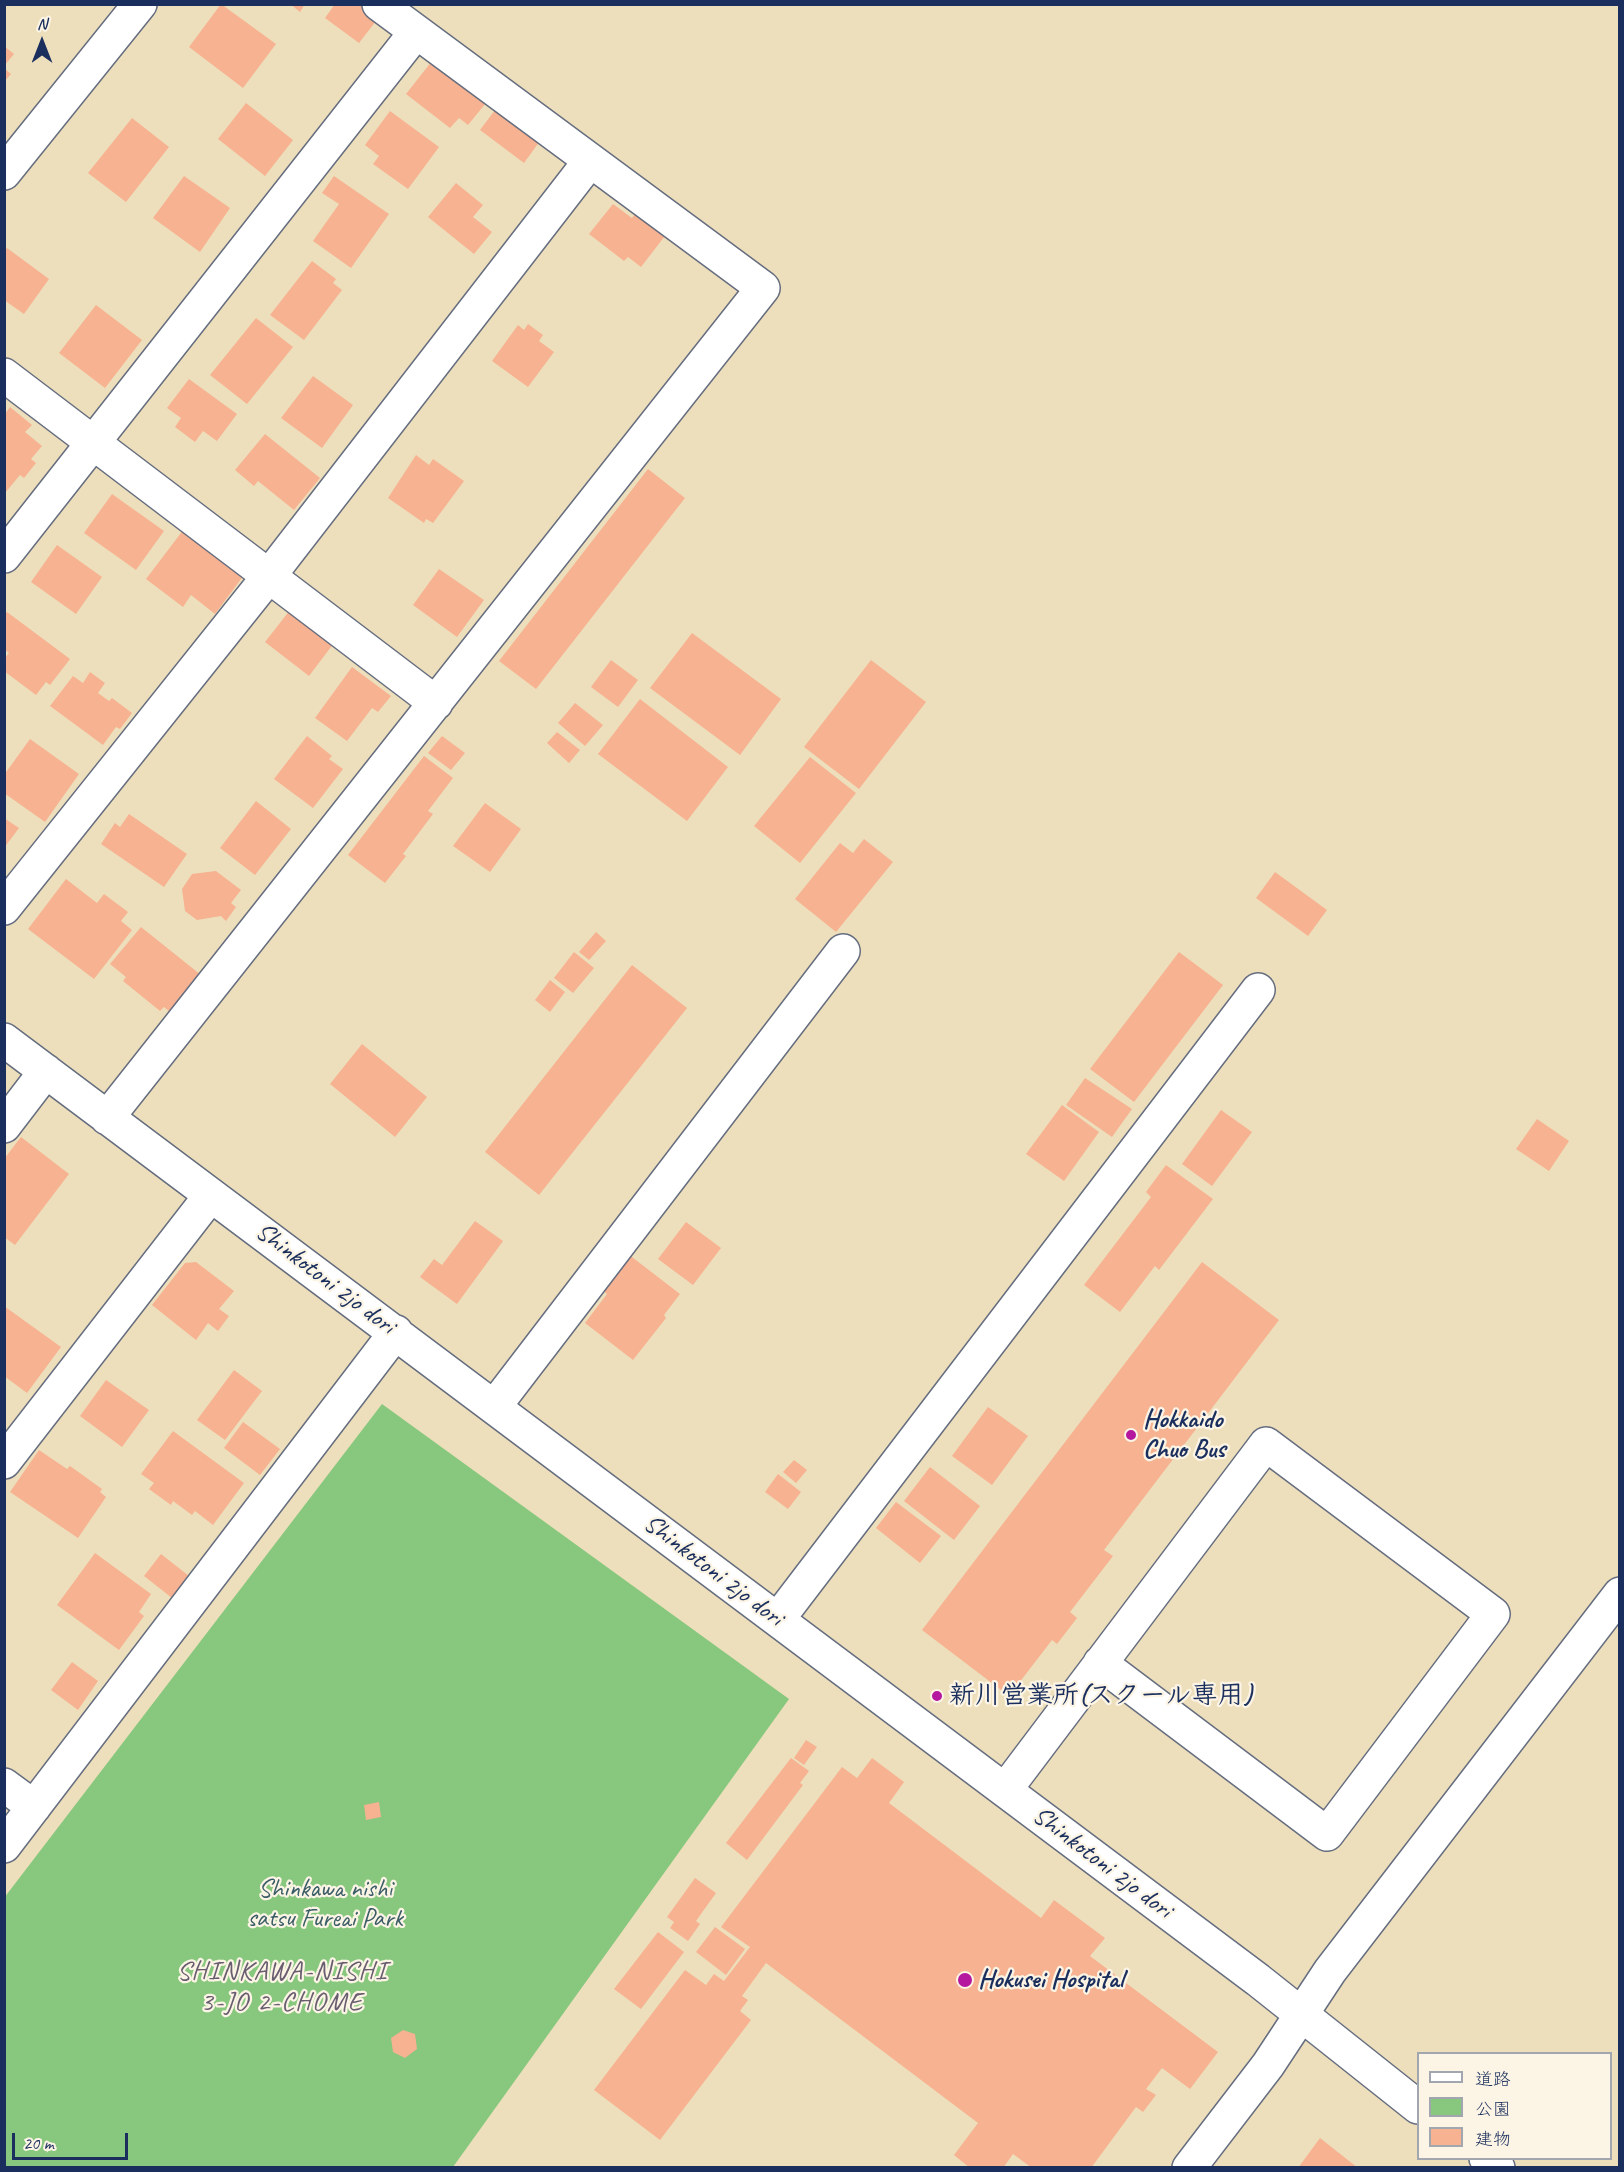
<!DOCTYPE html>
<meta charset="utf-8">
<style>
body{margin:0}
#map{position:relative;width:1624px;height:2172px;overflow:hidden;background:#eedfbc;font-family:Caveat,"Klee One",sans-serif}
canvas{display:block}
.frame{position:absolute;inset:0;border:6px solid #1b2f5e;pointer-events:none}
.legend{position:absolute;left:1417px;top:2052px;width:195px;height:108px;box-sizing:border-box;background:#fcf5e5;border:2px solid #a2a6af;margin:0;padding:8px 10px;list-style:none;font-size:18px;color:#1b2f5e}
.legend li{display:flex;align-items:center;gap:12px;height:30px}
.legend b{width:30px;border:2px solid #a2a6af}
.north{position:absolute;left:12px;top:12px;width:60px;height:60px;-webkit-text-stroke:4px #fcf5e5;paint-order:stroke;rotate:0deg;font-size:16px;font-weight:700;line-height:24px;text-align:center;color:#1b2f5e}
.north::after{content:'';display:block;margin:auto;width:21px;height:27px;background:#1b2f5e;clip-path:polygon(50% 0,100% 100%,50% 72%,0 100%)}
.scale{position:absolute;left:12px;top:2133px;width:116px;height:27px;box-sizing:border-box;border:3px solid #1b2f5e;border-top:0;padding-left:8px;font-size:18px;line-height:21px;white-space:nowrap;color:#1b2f5e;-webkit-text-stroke:4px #fcf5e5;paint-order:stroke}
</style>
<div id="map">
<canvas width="1624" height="2172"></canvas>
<div class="frame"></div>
<ul class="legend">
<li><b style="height:8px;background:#fff"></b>道路</li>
<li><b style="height:16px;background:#87c77e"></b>公園</li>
<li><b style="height:16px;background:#f6b291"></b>建物</li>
</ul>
<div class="north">N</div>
<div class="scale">20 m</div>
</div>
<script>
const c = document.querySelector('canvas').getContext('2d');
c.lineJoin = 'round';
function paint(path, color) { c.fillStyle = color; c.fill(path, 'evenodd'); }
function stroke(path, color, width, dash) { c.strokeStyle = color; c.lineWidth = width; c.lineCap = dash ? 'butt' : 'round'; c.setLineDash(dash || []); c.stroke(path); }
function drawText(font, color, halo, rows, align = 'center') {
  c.font = font + ' Caveat,"Klee One",sans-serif'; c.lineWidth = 4.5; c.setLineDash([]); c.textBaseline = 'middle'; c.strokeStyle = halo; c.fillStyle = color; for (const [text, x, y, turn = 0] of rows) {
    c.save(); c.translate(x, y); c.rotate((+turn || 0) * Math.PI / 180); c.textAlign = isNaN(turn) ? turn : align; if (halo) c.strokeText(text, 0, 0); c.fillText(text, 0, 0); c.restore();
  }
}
paint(new Path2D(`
 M 382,1404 L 789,1699 L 453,2167 L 5,2167 L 4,1898 Z`), '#87c77e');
paint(new Path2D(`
 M 221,4 L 276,44 L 243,88 L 189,47 Z
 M 290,4 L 305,4 L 300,12 Z
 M 335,4 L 373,4 L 383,12 L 359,43 L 325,18 Z
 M 4,46 L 14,54 L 4,66 Z
 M 432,61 L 490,98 L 468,125 L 459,118 L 450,128 L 406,94 Z
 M 4,68 L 11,74 L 4,82 Z
 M 501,102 L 545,134 L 524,163 L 480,130 Z
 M 246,103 L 293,140 L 265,176 L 218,139 Z
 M 390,111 L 439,147 L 408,189 L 373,164 L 379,156 L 365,145 Z
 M 132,118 L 169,147 L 126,202 L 88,173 Z
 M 184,176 L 230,208 L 200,252 L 153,218 Z
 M 334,176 L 389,214 L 351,268 L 313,241 L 339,204 L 322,193 Z
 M 456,183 L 483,205 L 473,217 L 492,232 L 474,254 L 428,217 Z
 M 613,204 L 632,218 L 639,209 L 668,232 L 641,267 L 628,257 L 624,261 L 589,234 Z
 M 7,248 L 49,279 L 24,314 L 4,300 L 4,251 Z
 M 312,261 L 336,279 L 333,283 L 342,290 L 304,340 L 270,315 Z
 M 96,305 L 142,340 L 105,388 L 59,353 Z
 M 256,318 L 293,347 L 247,404 L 210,375 Z
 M 528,324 L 543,335 L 539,341 L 554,352 L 528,387 L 492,361 L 518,325 L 524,330 Z
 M 313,376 L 353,405 L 322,448 L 281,418 Z
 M 189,379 L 237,414 L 217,441 L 203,431 L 195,442 L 175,427 L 181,418 L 167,408 Z
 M 10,407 L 32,425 L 25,432 L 42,446 L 31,459 L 36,463 L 24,478 L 20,475 L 5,493 L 5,414 Z
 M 265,434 L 320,478 L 294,510 L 258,481 L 254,486 L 235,470 Z
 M 416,455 L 429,465 L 433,459 L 464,481 L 433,523 L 426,519 L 424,523 L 388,498 Z
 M 648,469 L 685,498 L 536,689 L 499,661 Z
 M 112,494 L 164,531 L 136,570 L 84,533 Z
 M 184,529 L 244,575 L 215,614 L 191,595 L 183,607 L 146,579 Z
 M 57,545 L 102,577 L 76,614 L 31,582 Z
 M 439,569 L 484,600 L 457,637 L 413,605 Z
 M 290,610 L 334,643 L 309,676 L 265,642 Z
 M 7,612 L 70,659 L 50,685 L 46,682 L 36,695 L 4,671 L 4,659 L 9,653 L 4,649 L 4,615 Z
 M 692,633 L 781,699 L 740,755 L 650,688 Z
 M 611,660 L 638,680 L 618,707 L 591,687 Z
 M 871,660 L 926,702 L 859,789 L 804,747 Z
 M 352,667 L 391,696 L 378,712 L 372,708 L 347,741 L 315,718 Z
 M 90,672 L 105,683 L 98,693 L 109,701 L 112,698 L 132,713 L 120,729 L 116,727 L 103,745 L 50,706 L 73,676 L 83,683 Z
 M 640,699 L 728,767 L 687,821 L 598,754 Z
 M 575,703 L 603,725 L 585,746 L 558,723 Z
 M 557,732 L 580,750 L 569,763 L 547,743 Z
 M 307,736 L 332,756 L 329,759 L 343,769 L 313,808 L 274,779 Z
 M 442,736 L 465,753 L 451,770 L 428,753 Z
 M 30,739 L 79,774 L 45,822 L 4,793 L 4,775 Z
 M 424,756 L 453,778 L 428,811 L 433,814 L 403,854 L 406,856 L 385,883 L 348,855 Z
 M 810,757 L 856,793 L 800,863 L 754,826 Z
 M 256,801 L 291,829 L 255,875 L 220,848 Z
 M 485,803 L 521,829 L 490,872 L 453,846 Z
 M 129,814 L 187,854 L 164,887 L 101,844 L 115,823 L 120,827 Z
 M 4,818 L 19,828 L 4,848 Z
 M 864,839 L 893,862 L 836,932 L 795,899 L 840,843 L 853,853 Z
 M 216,871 L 241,890 L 231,903 L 236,907 L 226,921 L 221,916 L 197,920 L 185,911 L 182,889 L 192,874 Z
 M 1275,872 L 1327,910 L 1308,936 L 1256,898 Z
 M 66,879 L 97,903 L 104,894 L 128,912 L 121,921 L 132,930 L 94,979 L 28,929 Z
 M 141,927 L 206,979 L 175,1016 L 164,1007 L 160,1011 L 123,981 L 126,977 L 110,964 Z
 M 596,932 L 606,941 L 589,960 L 579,952 Z
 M 574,952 L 594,968 L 573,993 L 554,978 Z
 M 1179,952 L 1223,985 L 1134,1102 L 1090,1069 Z
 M 632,965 L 687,1008 L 539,1195 L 485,1152 Z
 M 550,980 L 565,992 L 550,1012 L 535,1000 Z
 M 362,1044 L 427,1097 L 395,1137 L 330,1084 Z
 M 1085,1078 L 1132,1109 L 1112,1137 L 1066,1105 Z
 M 1062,1105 L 1099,1132 L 1064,1181 L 1026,1154 Z
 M 1221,1110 L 1252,1132 L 1212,1186 L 1182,1164 Z
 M 1537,1119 L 1569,1141 L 1549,1171 L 1516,1149 Z
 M 21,1137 L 69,1174 L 15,1245 L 4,1237 L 4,1159 Z
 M 1166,1165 L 1213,1199 L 1159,1270 L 1155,1266 L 1120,1312 L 1084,1285 L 1151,1197 L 1146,1192 Z
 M 475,1221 L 503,1241 L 457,1304 L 420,1277 L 434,1259 L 442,1265 Z
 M 686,1222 L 721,1248 L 693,1285 L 658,1259 Z
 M 628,1254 L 680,1294 L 664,1315 L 666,1318 L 633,1360 L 585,1323 L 607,1294 L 601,1289 Z
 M 196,1262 L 234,1291 L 219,1309 L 229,1316 L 218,1331 L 208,1323 L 196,1340 L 152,1305 L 185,1263 Z
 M 1202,1262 L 1279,1320 L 1104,1550 L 1113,1556 L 1070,1612 L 1077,1618 L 1057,1644 L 1052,1640 L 1009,1696 L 922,1630 Z
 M 4,1306 L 61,1347 L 27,1393 L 4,1376 Z
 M 234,1370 L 262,1391 L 225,1440 L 197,1420 Z
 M 106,1380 L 149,1410 L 122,1447 L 80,1416 Z
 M 988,1407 L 1028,1436 L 992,1485 L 952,1456 Z
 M 243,1422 L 280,1449 L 260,1475 L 224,1448 Z
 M 173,1431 L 244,1483 L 213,1525 L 195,1511 L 192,1515 L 173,1501 L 171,1505 L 149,1489 L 154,1483 L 141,1474 Z
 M 39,1450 L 67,1469 L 70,1466 L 102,1489 L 100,1492 L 106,1497 L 78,1538 L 10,1492 Z
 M 794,1460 L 807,1470 L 796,1483 L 783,1472 Z
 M 930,1467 L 980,1506 L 954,1540 L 904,1501 Z
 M 778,1474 L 801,1492 L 788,1509 L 765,1492 Z
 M 896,1502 L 941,1536 L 920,1563 L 876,1528 Z
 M 95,1553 L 151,1594 L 139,1612 L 144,1616 L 119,1650 L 57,1605 Z
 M 161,1554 L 189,1576 L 172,1598 L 144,1576 Z
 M 72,1662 L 98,1681 L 78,1710 L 51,1690 Z
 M 806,1740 L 817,1747 L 804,1765 L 794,1758 Z
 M 791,1758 L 809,1771 L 800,1783 L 803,1785 L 747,1860 L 726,1843 Z
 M 872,1758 L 904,1782 L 889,1803 L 1041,1918 L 1054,1900 L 1105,1938 L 1090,1956 L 1218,2052 L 1190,2089 L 1162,2068 L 1146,2089 L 1156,2095 L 1143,2112 L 1136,2107 L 1091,2168 L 1032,2168 L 1013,2154 L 1003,2168 L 970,2168 L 954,2155 L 978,2123 L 766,1963 L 742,1996 L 748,2000 L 740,2011 L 751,2020 L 660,2140 L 594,2090 L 685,1970 L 706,1985 L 714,1974 L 724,1981 L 750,1947 L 721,1927 L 842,1767 L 857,1778 Z
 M 379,1802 L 381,1817 L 366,1820 L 364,1805 Z
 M 695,1878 L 716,1893 L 696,1921 L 700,1924 L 688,1941 L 670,1928 L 674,1922 L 667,1917 Z
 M 715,1927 L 745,1949 L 726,1975 L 696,1952 Z
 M 658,1932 L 684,1952 L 641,2009 L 614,1989 Z
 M 403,2030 L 415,2034 L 417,2049 L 405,2058 L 393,2052 L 391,2038 Z
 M 1320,2138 L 1358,2168 L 1298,2168 Z`), '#f6b291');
const minor = new Path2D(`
 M 4,173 L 140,4
 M 4,375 L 436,703
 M 4,556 L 416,32
 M 4,908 L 269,576 L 590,161
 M 4,1040 L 1258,1980 L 1418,2107
 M 107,1118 L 763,288 L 379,4
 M 4,1126 L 46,1071
 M 494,1407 L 843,951
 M 4,1462 L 211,1195
 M 778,1619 L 1258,990
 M 4,1785 L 34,1807
 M 1005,1790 L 1266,1444 L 1493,1614 L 1327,1834 L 1100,1663
 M 4,1846 L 396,1332
 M 1486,2158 L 1498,2168
 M 1189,2168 L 1268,2065 L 1330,1971 L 1620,1594`);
stroke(minor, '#656d7f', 36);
stroke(minor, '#fff', 33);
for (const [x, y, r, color] of [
 [1131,1435,6,"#b5179e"],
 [937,1696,6,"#b5179e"],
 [965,1980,8,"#b5179e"]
]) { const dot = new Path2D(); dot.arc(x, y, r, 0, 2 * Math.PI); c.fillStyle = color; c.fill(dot); stroke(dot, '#fcf5e5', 2); }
drawText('26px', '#1b2f5e', '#fcf5e5', [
 ["Shinkotoni 2jo dori",325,1279,37],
 ["Shinkotoni 2jo dori",713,1571,37],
 ["Shinkotoni 2jo dori",1102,1863,37]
]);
drawText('bold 26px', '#1b2f5e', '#fcf5e5', [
 ["Hokkaido",1143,1420],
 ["Chuo Bus",1143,1450],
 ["新川営業所(スクール専用)",949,1696],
 ["Hokusei Hospital",978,1980]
], 'left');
drawText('26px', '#3b5d68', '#fcf5e5', [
 ["Shinkawa nishi",325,1889],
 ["satsu Fureai Park",325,1919]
]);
c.letterSpacing = '1.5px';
drawText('27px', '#685d70', '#fcf5e5', [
 ["SHINKAWA-NISHI",282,1972],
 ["3-JO 2-CHOME",282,2003]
]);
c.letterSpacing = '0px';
</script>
